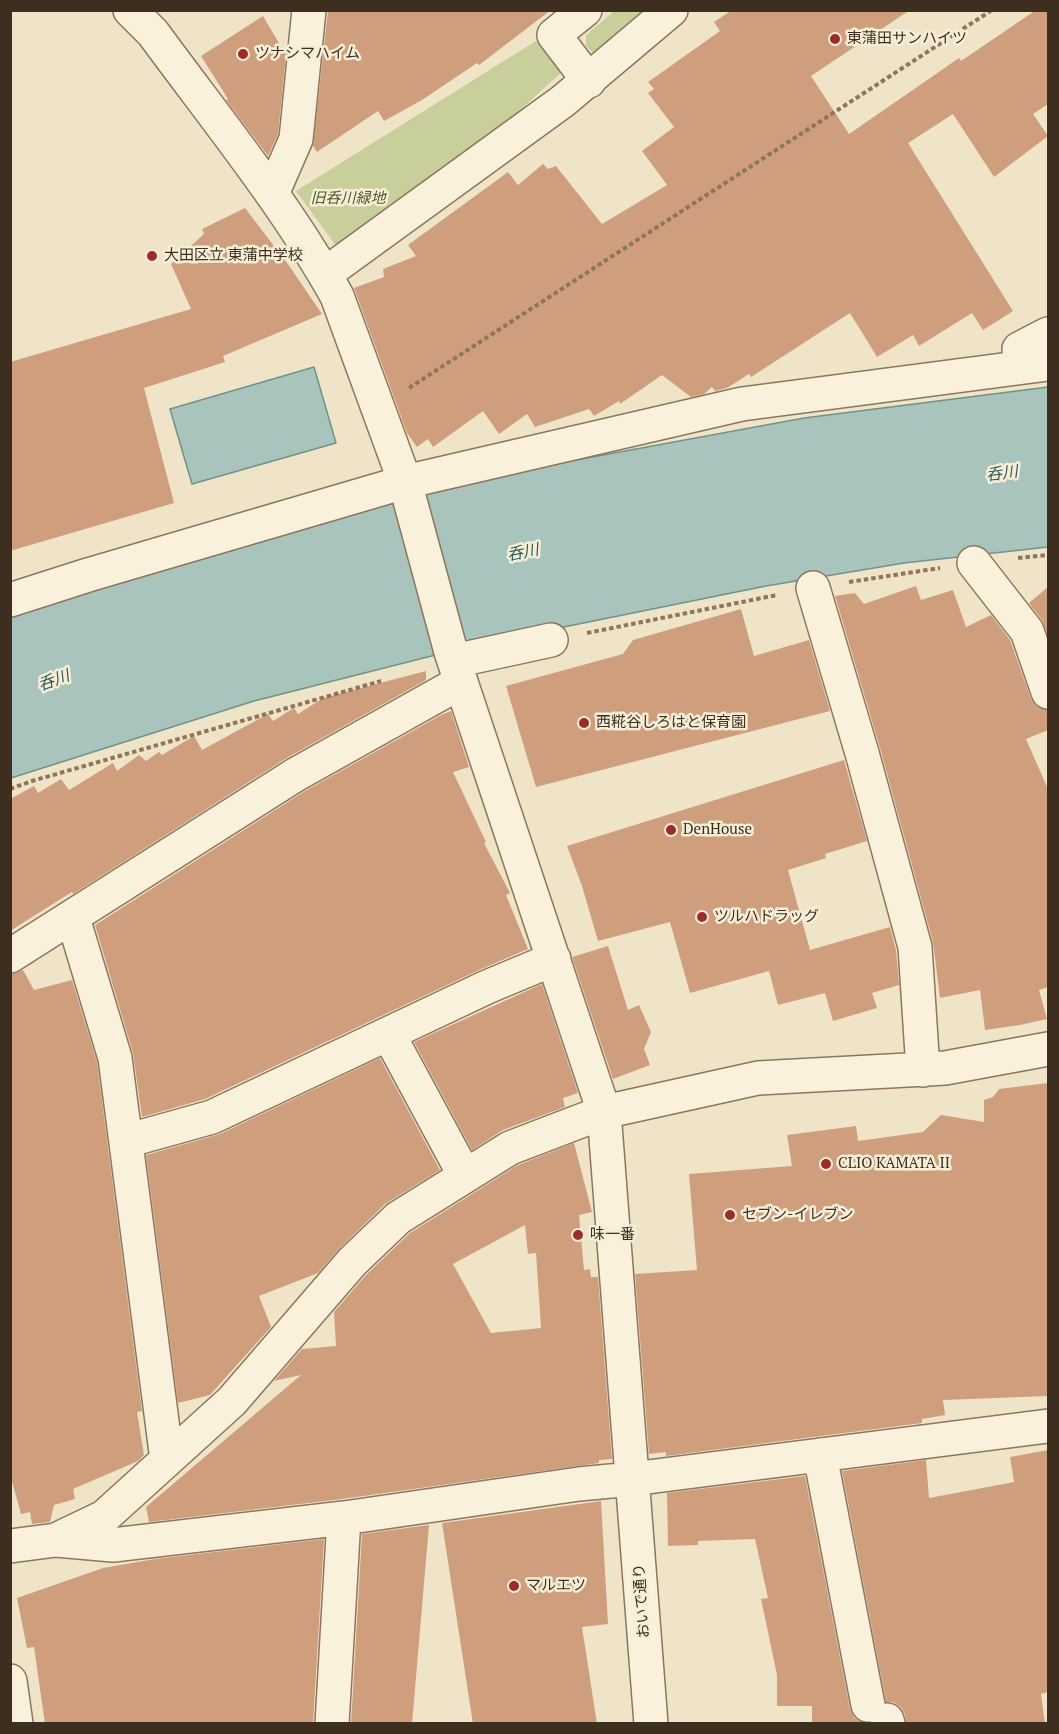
<!DOCTYPE html>
<meta charset="utf-8">
<style>
body{margin:0}
#map{position:relative;width:1059px;height:1734px;overflow:hidden;background:#f0e4c8;font-family:"PT Serif",serif}
canvas{display:block}
.frame{position:absolute;inset:0;border:12px solid #3d2e20;pointer-events:none}
</style>
<div id="map">
<canvas width="1059" height="1734"></canvas>
<div class="frame"></div>
</div>
<script>
const c = document.querySelector('canvas').getContext('2d');
c.lineJoin = 'round';
function paint(path, color) { c.fillStyle = color; c.fill(path, 'evenodd'); }
function stroke(path, color, width, dash) { c.strokeStyle = color; c.lineWidth = width; c.lineCap = dash ? 'butt' : 'round'; c.setLineDash(dash || []); c.stroke(path); }
function drawText(font, color, halo, rows, align = 'center') {
  c.font = font + ' "PT Serif","Noto Sans JP",serif'; c.lineWidth = 5; c.setLineDash([]); c.textBaseline = 'middle'; c.strokeStyle = halo; c.fillStyle = color; for (const [text, x, y, turn = 0] of rows) {
    c.save(); c.translate(x, y); c.rotate((+turn || 0) * Math.PI / 180); c.textAlign = isNaN(turn) ? turn : align; if (halo) c.strokeText(text, 0, 0); c.fillText(text, 0, 0); c.restore();
  }
}
paint(new Path2D(`
 M 614,11 L 650,11 L 594,54 L 586,46 L 586,35 Z
 M 539,39 L 565,69 L 479,148 L 337,247 L 296,191 Z`), '#c9cf9b');
const water = new Path2D(`
 M 314,367 L 336,443 L 192,484 L 170,409 Z
 M 1048,387 L 1048,547 L 904,563 L 766,586 L 475,645 L 254,701 L 11,778 L 10,612 L 324,518 L 560,463 L 804,418 Z`);
paint(water, '#a9c4bc');
stroke(water, '#6f938a', 1.5);
paint(new Path2D(`
 M 328,10 L 551,10 L 479,65 L 477,63 L 422,100 L 384,121 L 378,111 L 317,152 L 313,146 Z
 M 732,10 L 910,10 L 811,76 L 849,134 L 959,58 L 961,61 L 1036,10 L 1048,10 L 1048,104 L 1033,114 L 1048,136 L 994,177 L 953,114 L 908,143 L 1013,311 L 983,330 L 972,313 L 919,346 L 913,335 L 877,357 L 850,313 L 751,377 L 749,374 L 727,388 L 715,391 L 712,387 L 704,394 L 691,397 L 662,375 L 620,404 L 619,401 L 594,416 L 589,409 L 535,427 L 527,414 L 499,434 L 483,411 L 433,447 L 428,439 L 417,447 L 407,433 L 354,288 L 384,277 L 383,269 L 416,256 L 408,245 L 508,172 L 518,185 L 543,164 L 548,169 L 556,166 L 602,224 L 667,185 L 642,151 L 674,127 L 648,93 L 654,89 L 648,82 L 720,31 L 714,22 Z
 M 263,16 L 286,55 L 278,134 L 268,156 L 226,100 L 228,99 L 201,56 Z
 M 245,208 L 290,267 L 322,314 L 223,356 L 225,362 L 144,388 L 174,503 L 10,551 L 10,362 L 191,309 L 171,264 L 204,234 L 202,229 Z
 M 916,586 L 921,600 L 953,590 L 966,627 L 991,615 L 1010,640 L 1031,699 L 1036,706 L 1048,710 L 1048,730 L 1026,739 L 1048,789 L 1048,987 L 1039,990 L 1047,1019 L 1020,1025 L 985,1030 L 980,990 L 940,998 L 933,942 L 880,748 L 835,596 L 855,593 L 864,604 Z
 M 1048,587 L 1048,636 L 1042,620 L 1029,603 Z
 M 741,609 L 754,656 L 809,640 L 830,711 L 536,787 L 506,686 L 623,654 L 633,640 Z
 M 426,671 L 426,680 L 285,759 L 73,894 L 72,892 L 10,931 L 10,799 L 34,786 L 38,793 L 61,779 L 69,790 L 113,763 L 117,771 L 139,755 L 146,761 L 159,752 L 162,755 L 194,736 L 202,750 L 268,714 L 273,721 L 294,708 L 298,714 L 323,698 Z
 M 451,711 L 469,767 L 453,772 L 486,842 L 484,843 L 510,893 L 506,895 L 528,949 L 479,970 L 205,1099 L 142,1117 L 133,1053 L 95,925 L 305,791 L 441,715 Z
 M 844,760 L 867,841 L 825,854 L 826,858 L 788,870 L 810,950 L 890,927 L 896,950 L 899,985 L 872,993 L 877,1008 L 833,1021 L 825,993 L 778,1005 L 769,971 L 690,993 L 670,922 L 598,941 L 582,886 L 567,846 Z
 M 608,946 L 628,1010 L 639,1005 L 651,1032 L 644,1049 L 650,1065 L 613,1079 L 572,957 Z
 M 23,970 L 34,990 L 72,980 L 97,1062 L 142,1411 L 137,1412 L 144,1455 L 138,1461 L 73,1489 L 75,1499 L 54,1505 L 50,1522 L 32,1524 L 30,1512 L 21,1514 L 10,1474 L 10,975 Z
 M 542,984 L 578,1093 L 563,1098 L 565,1107 L 503,1130 L 472,1150 L 414,1042 Z
 M 380,1058 L 440,1170 L 385,1204 L 339,1249 L 318,1273 L 259,1296 L 271,1327 L 210,1395 L 178,1403 L 146,1155 L 220,1134 Z
 M 1048,1083 L 1048,1396 L 943,1400 L 945,1415 L 922,1419 L 922,1423 L 666,1456 L 666,1452 L 649,1454 L 635,1274 L 697,1270 L 689,1174 L 792,1166 L 787,1135 L 856,1126 L 858,1141 L 923,1132 L 941,1115 L 984,1122 L 984,1100 L 993,1097 L 999,1089 Z
 M 574,1143 L 592,1212 L 579,1215 L 584,1270 L 590,1269 L 591,1277 L 598,1277 L 612,1459 L 599,1460 L 599,1463 L 342,1499 L 149,1522 L 146,1507 L 301,1375 L 274,1381 L 302,1349 L 336,1346 L 334,1312 L 366,1275 L 410,1233 L 518,1165 ZM 525,1225 L 528,1254 L 536,1253 L 541,1328 L 491,1333 L 453,1264 Z
 M 1048,1450 L 1048,1692 L 1041,1694 L 1045,1724 L 906,1724 L 905,1715 L 901,1707 L 893,1702 L 886,1702 L 842,1471 L 926,1460 L 929,1498 L 1014,1482 L 1010,1457 Z
 M 805,1476 L 850,1709 L 854,1718 L 861,1722 L 869,1724 L 812,1724 L 812,1706 L 777,1706 L 777,1675 L 761,1599 L 768,1598 L 755,1539 L 698,1541 L 698,1545 L 668,1546 L 667,1493 Z
 M 601,1501 L 608,1624 L 582,1627 L 597,1724 L 473,1724 L 442,1523 Z
 M 429,1525 L 412,1724 L 351,1724 L 362,1534 Z
 M 324,1539 L 313,1724 L 45,1724 L 34,1647 L 27,1648 L 17,1598 L 103,1568 L 155,1559 Z`), '#cf9f7d');
const minor = new Path2D(`
 M 130,10 L 153,33 C 216,119 285,203 337,296 L 405,482 L 451,652 L 604,1112 L 651,1724
 M 585,10 L 554,35 L 589,81
 M 272,194 L 296,139 L 309,10
 M 325,274 L 563,101 L 671,10
 M 1021,366 L 1019,349 L 1048,334
 M 974,563 L 1027,631 L 1048,692
 M 813,588 L 862,753 L 915,947 L 923,1070
 M 10,600 L 88,575 L 405,482 L 742,404 L 1048,364
 M 454,661 L 551,640
 M 73,918 L 115,1058 L 167,1460
 M 10,956 L 295,775 L 461,682
 M 389,1035 L 465,1176
 M 126,1141 L 212,1117 L 487,987 L 554,959
 M 820,1455 L 868,1705
 M 56,1540 L 113,1545 L 344,1518 L 579,1484 L 632,1479 L 1048,1426
 M 10,1546 L 56,1540 L 104,1517 L 232,1401 L 352,1262 L 398,1218 L 510,1148 L 604,1112 L 758,1078 L 945,1068 L 1048,1049
 M 10,1681 L 16,1724
 M 887,1720 L 888,1724
 M 332,1724 L 344,1518`);
stroke(minor, '#8d765c', 36);
stroke(new Path2D(`
 M 409,388 L 992,10
 M 1018,558 L 1048,555
 M 849,582 L 940,568
 M 587,633 L 777,595
 M 10,789 L 32,781 L 381,681`), '#8d765c', 4, [4.5, 3]);
stroke(minor, '#faf1dc', 33);
for (const [x, y, r, color] of [
 [835,39,6,"#9e2a2b"],
 [243,54,6,"#9e2a2b"],
 [152,256,6,"#9e2a2b"],
 [584,723,6,"#9e2a2b"],
 [671,830,6,"#9e2a2b"],
 [702,917,6,"#9e2a2b"],
 [826,1164,6,"#9e2a2b"],
 [730,1215,6,"#9e2a2b"],
 [578,1235,6,"#9e2a2b"],
 [514,1586,6,"#9e2a2b"]
]) { const dot = new Path2D(); dot.arc(x, y, r, 0, 2 * Math.PI); c.fillStyle = color; c.fill(dot); stroke(dot, '#f7eed8', 2); }
drawText('15px', '#3d2e20', '#f7eed8', [
 ["東蒲田サンハイツ",847,39],
 ["ツナシマハイム",255,54],
 ["大田区立 東蒲中学校",164,256],
 ["西糀谷しろはと保育園",596,723],
 ["DenHouse",683,830],
 ["ツルハドラッグ",714,917],
 ["CLIO KAMATA II",838,1164],
 ["セブン-イレブン",742,1215],
 ["味一番",590,1235],
 ["マルエツ",526,1586]
], 'left');
drawText('italic 15px', '#4d5a26', '#f7eed8', [
 ["旧呑川緑地",348,199]
]);
drawText('15px', '#3d2e20', '#f7eed8', [
 ["おいで通り",642,1601,-94]
]);
drawText('italic 16px', '#2f5d5a', '#f7eed8', [
 ["呑川",1002,474,-7],
 ["呑川",523,553,-11],
 ["呑川",54,681,-20]
]);
</script>
